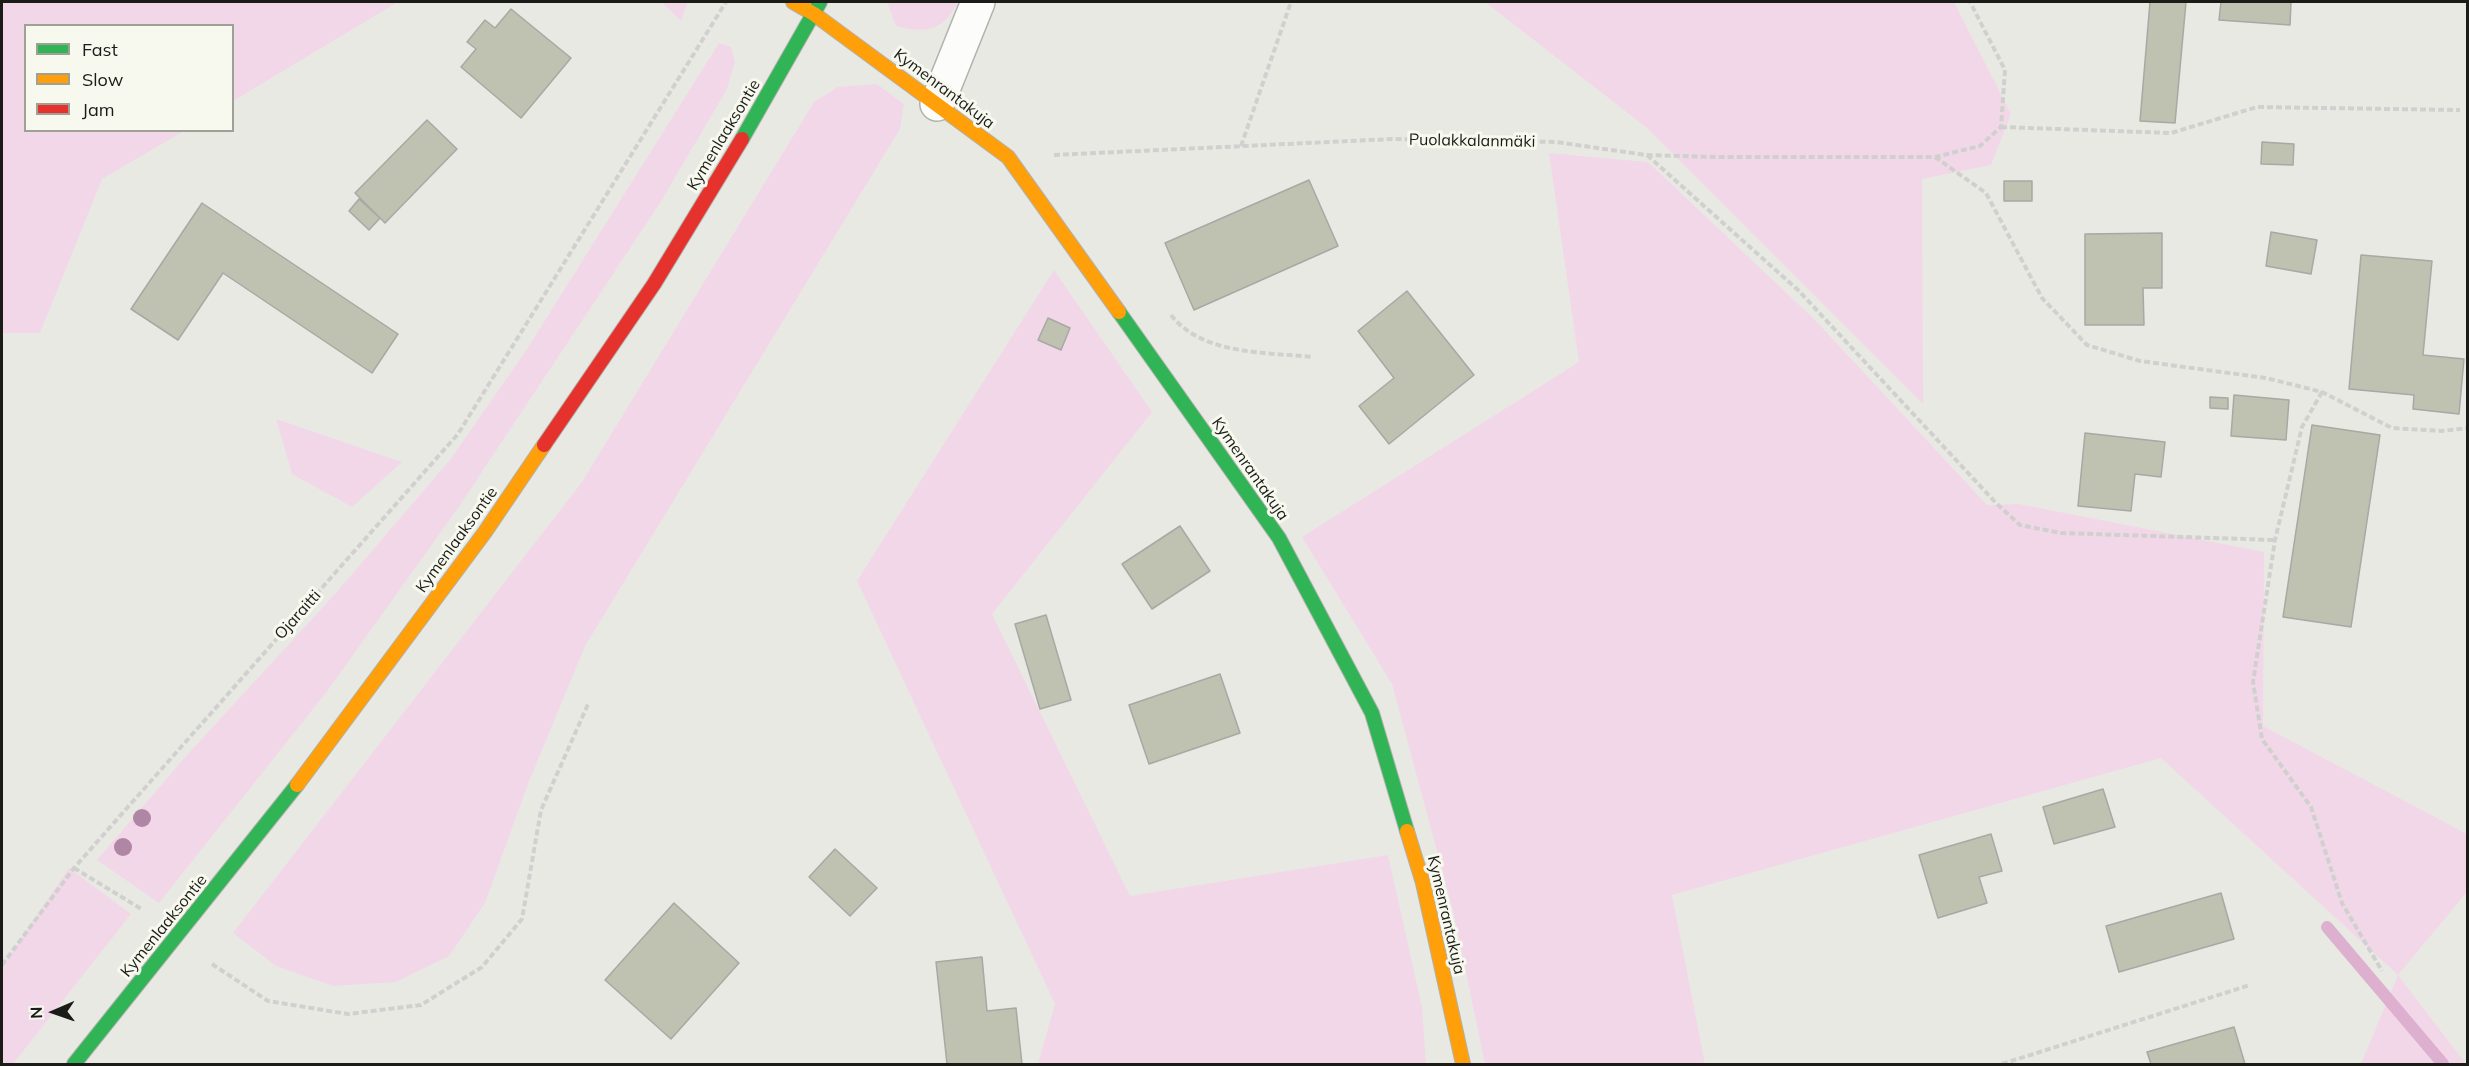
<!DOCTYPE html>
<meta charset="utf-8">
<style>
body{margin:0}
#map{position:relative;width:2469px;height:1066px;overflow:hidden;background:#e9e9e4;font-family:Mulish,sans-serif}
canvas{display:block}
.frame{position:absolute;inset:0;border:3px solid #1b1c18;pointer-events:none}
.legend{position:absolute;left:24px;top:24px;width:210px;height:108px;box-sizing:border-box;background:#f7f9ee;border:2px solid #9fa198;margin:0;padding:8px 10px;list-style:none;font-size:18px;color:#1b1c18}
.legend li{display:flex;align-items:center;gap:12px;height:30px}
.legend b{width:30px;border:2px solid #9fa198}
.north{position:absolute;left:24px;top:982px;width:60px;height:60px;-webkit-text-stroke:4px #f7f9ee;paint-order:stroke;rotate:268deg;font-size:16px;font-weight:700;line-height:24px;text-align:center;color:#1b1c18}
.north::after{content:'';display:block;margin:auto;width:21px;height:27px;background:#1b1c18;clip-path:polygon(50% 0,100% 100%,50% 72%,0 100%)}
</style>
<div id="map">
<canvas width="2469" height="1066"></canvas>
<div class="frame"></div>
<ul class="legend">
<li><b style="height:8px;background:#30b455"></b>Fast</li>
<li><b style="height:8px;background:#ff9f0a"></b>Slow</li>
<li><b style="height:8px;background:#e5322d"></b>Jam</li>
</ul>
<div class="north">N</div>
</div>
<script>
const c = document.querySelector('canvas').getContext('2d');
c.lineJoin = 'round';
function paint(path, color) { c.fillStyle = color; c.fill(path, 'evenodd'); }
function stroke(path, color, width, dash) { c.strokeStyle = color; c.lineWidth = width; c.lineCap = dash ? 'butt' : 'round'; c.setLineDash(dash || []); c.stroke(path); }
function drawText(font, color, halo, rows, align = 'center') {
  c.font = font + ' Mulish,sans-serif'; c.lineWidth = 6; c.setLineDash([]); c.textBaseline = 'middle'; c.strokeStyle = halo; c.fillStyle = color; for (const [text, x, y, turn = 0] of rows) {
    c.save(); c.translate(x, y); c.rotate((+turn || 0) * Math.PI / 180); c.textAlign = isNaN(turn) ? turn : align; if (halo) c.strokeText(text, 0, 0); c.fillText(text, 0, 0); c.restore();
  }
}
paint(new Path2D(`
 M 2,2 L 398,2 L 233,101 L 232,26 L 26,26 L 26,130 L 184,131 L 102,179 L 40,333 L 2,333 Z
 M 661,2 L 688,2 L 681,21 Z
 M 887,2 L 958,2 C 944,31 924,34 896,26 Z
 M 1485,2 L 1954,2 L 2011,114 L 1991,165 L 1922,179 L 1923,404 L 1647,128 Z
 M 719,43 L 731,47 L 735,61 L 727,89 L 660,203 L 458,508 L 328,690 L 159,903 L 97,860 L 187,755 L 335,594 L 450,460 L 527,349 Z
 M 877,84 L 904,104 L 900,129 L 585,646 L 528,784 L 485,903 L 449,956 L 396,982 L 333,986 L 276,966 L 233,933 L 582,482 L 814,102 L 838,87 Z
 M 1549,153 L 1648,162 L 1815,320 L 1987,505 L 2019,504 L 2264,552 L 2263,726 L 2467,834 L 2467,892 L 2398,975 L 2466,1064 L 2361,1064 L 2398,975 L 2161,758 L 1672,895 L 1705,1064 L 1485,1064 L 1453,910 L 1392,684 L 1302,537 L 1579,362 Z
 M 1054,270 L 1152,412 L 992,614 L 1130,896 L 1388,855 L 1422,1007 L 1426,1064 L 1038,1064 L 1055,1004 L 857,581 Z
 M 276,419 L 402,462 L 352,507 L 292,474 Z
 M 69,868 L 131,914 L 13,1064 L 2,1064 L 2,967 Z`), '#f2d7e8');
stroke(new Path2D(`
 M 2327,927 L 2443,1064`), '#dcb0ce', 12);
const building = new Path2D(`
 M 2150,2 L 2186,2 L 2175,123 L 2140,121 Z
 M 2221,2 L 2291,2 L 2290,25 L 2219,20 Z
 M 511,9 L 571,58 L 521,118 L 461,67 L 476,49 L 467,42 L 485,20 L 495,28 Z
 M 427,120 L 457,149 L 385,223 L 355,193 Z
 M 2262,142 L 2294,144 L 2293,165 L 2261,164 Z
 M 1309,180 L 1338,246 L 1194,310 L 1165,243 Z
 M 2004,181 L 2032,181 L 2032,201 L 2004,201 Z
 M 359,199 L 380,218 L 369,230 L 349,211 Z
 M 202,203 L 398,334 L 372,373 L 223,273 L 178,340 L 131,309 Z
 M 2271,232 L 2317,240 L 2311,274 L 2266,266 Z
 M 2162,233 L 2162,288 L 2143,288 L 2144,325 L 2085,325 L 2085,234 Z
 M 2361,255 L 2432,261 L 2423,355 L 2464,359 L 2459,414 L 2413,409 L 2414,395 L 2349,389 Z
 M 1407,291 L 1474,375 L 1389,444 L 1359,406 L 1394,378 L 1358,331 Z
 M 1048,318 L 1070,328 L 1061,350 L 1038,340 Z
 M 2234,395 L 2289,400 L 2286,440 L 2231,436 Z
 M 2210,397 L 2228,398 L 2228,409 L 2210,408 Z
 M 2312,425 L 2380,435 L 2351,627 L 2283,617 Z
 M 2085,433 L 2165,442 L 2161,477 L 2135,474 L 2131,511 L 2078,506 Z
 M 1180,526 L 1210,571 L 1152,609 L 1122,564 Z
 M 1046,615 L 1071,700 L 1040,709 L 1015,624 Z
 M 1220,674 L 1240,733 L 1149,764 L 1129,705 Z
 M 2103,789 L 2115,827 L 2054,844 L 2043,807 Z
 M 1991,834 L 2002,871 L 1979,877 L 1987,903 L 1938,918 L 1919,855 Z
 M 835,849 L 877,888 L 850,916 L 809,877 Z
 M 2221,893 L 2234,939 L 2119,972 L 2106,926 Z
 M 674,903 L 739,963 L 671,1039 L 605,980 Z
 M 982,957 L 987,1011 L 1016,1008 L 1022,1064 L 947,1064 L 936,962 Z
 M 2234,1027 L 2245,1064 L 2151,1064 L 2147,1052 Z`);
paint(building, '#bfc1b1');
stroke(building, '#a8a8a4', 1.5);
const street = new Path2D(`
 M 937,104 L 978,2`);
const fast = new Path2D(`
 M 742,139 L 820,2
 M 1119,312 L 1279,538 L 1372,713 L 1407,831
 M 74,1064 L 297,785`);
const slow = new Path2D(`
 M 793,2 L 814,14 L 1008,157 L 1119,312
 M 297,785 L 485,532 L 544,445
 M 1407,831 L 1423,883 L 1463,1064`);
const jam = new Path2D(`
 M 544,445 L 654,284 L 742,139`);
stroke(street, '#b1b2ae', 36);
stroke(fast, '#b1b2ae', 16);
stroke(slow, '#b1b2ae', 16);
stroke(jam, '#b1b2ae', 16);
stroke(new Path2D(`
 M 2001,127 L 2171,133 L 2257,107 L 2460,110
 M 1241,146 L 1291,2
 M 1054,155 L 1392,139 L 1556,142 L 1646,155 L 1720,157 L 1935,157 L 1980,146 L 2001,127 L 2005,70 L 1970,2
 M 1647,155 L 1798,290 L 1996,503 L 2020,525 L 2061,533 L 2275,540
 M 1935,157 L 1986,193 L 2042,298 L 2087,345 L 2140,361 L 2266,378 L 2322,392 L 2392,428 L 2442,431 L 2468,428
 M 1171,315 C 1202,355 1265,352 1312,357
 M 2322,392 L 2302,427 L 2275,540 L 2253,682 L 2262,739 L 2311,807 L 2342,903 L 2382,971
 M 74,868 L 143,910
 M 212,964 L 268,1001 L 348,1014 L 421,1005 L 482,967 L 522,919 L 541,810 L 589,702
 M 2,965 L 74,868 L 458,434 L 726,2
 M 2002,1064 L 2250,985`), '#d0d0ce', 4, [6, 3]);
stroke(street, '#fcfcfb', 33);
stroke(fast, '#30b455', 14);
stroke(slow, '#ff9f0a', 14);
stroke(jam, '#e5322d', 14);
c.fillStyle = '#af86a3';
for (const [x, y] of [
 [142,818],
 [123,847]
]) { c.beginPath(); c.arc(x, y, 9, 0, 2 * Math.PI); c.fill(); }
drawText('16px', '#1b1c18', '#f7f9ee', [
 ["Kymenrantakuja",944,89,37],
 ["Kymenlaaksontie",724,135,-59],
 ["Puolakkalanmäki",1472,141,1],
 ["Kymenrantakuja",1250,469,55],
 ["Kymenlaaksontie",457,540,-54],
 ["Ojaraitti",298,615,-48],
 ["Kymenrantakuja",1446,915,77],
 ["Kymenlaaksontie",164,926,-51]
]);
</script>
